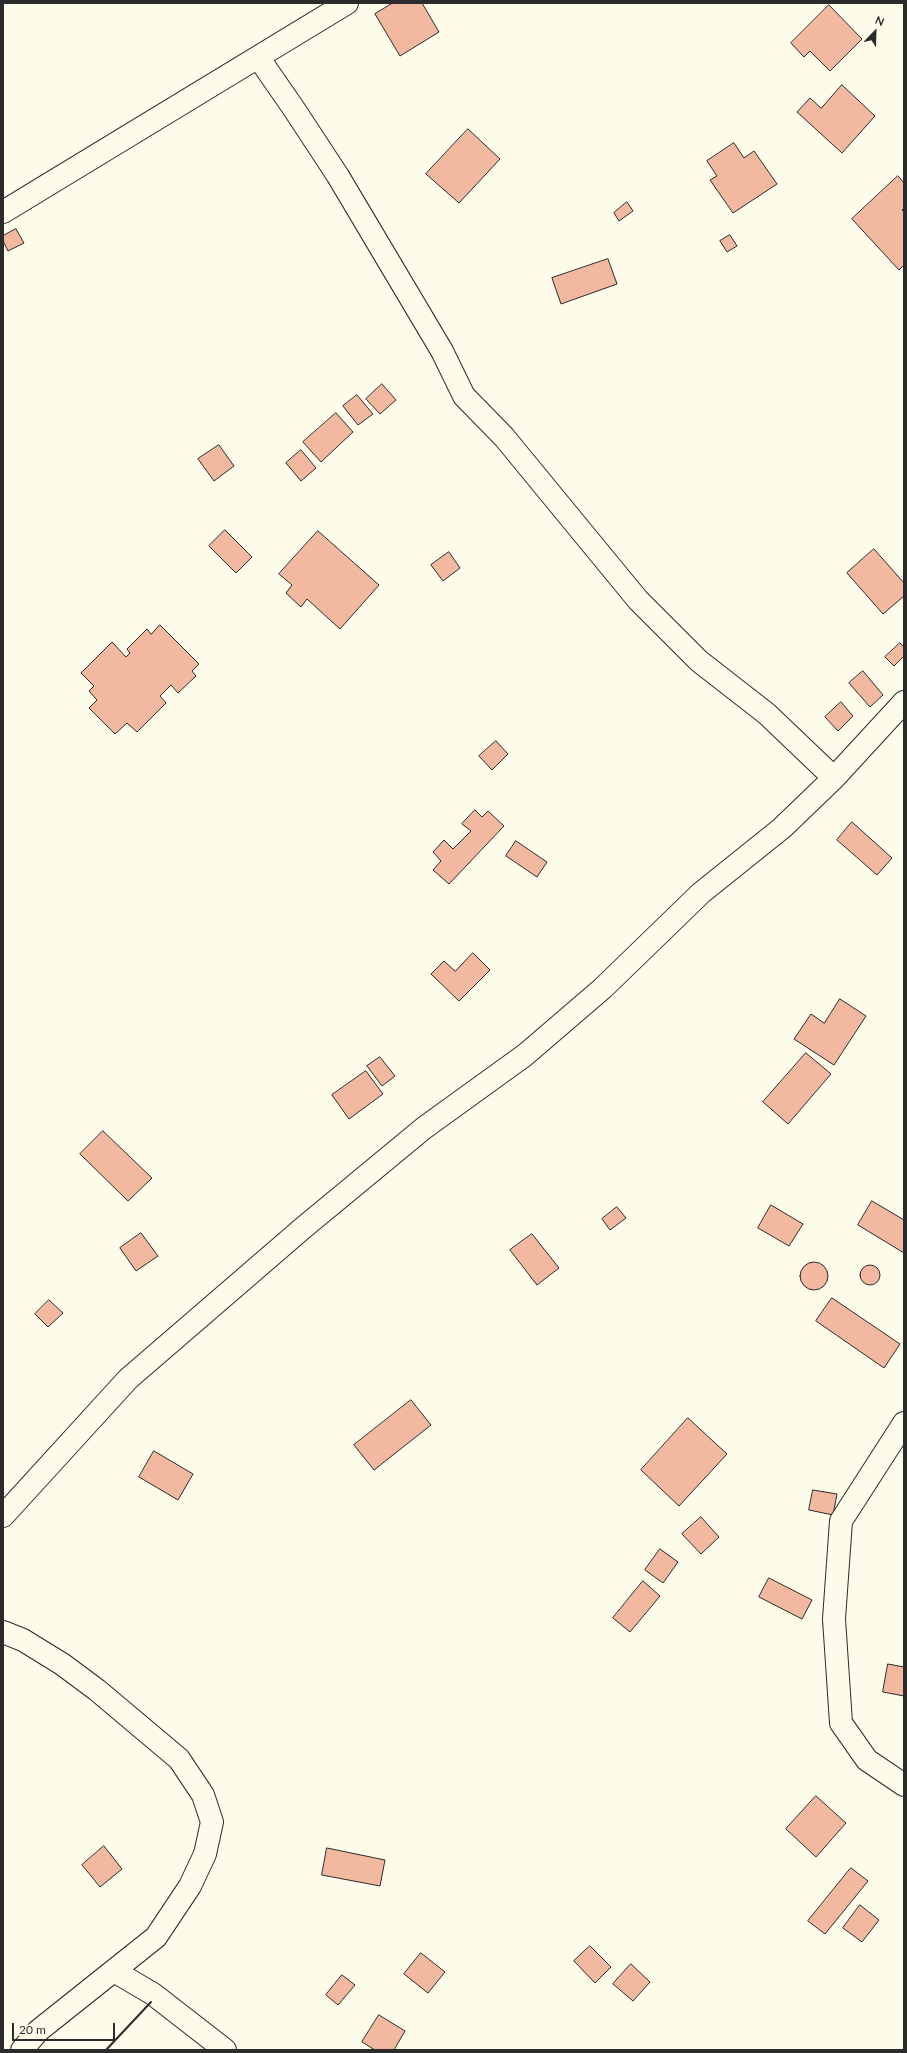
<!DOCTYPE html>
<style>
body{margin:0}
#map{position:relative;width:907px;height:2053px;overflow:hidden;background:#fdfbea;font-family:Lato,sans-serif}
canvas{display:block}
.frame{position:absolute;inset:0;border:4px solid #2b2b2b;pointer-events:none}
.north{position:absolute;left:855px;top:12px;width:40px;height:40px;-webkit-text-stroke:3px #fdfbea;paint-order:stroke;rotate:23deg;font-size:11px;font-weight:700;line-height:16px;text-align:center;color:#2b2b2b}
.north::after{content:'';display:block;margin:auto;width:14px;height:18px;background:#2b2b2b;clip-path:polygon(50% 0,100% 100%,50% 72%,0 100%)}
.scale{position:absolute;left:12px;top:2023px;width:103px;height:18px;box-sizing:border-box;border:2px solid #2b2b2b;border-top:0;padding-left:5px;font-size:12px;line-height:14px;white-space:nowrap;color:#2b2b2b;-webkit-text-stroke:3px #fdfbea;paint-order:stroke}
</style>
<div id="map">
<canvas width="907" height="2053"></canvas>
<div class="frame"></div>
<div class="north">N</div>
<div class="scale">20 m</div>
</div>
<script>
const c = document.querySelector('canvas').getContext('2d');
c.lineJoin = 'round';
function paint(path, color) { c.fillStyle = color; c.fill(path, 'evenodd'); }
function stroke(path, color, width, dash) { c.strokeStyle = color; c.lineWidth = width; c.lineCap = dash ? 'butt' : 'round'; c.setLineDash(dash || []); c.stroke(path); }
const building = new Path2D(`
 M 393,3 L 422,3 L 439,32 L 400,56 L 375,14 Z
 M 829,5 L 862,39 L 830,71 L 810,51 L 804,57 L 791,43 Z
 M 842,85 L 875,116 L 842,153 L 797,112 L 810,98 L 821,108 Z
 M 468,129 L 500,159 L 459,203 L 426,174 Z
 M 734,143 L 744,158 L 754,151 L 777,184 L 733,213 L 710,180 L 717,176 L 707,161 Z
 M 898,176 L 904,183 L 904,208 L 902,210 L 904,212 L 904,265 L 899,270 L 852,219 Z
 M 627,202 L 633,211 L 619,221 L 614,213 Z
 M 16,229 L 24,243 L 8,251 L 3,241 L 3,236 Z
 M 730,235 L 737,246 L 727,252 L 720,241 Z
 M 608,259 L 617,284 L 561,304 L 552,278 Z
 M 382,384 L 396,400 L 380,414 L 366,399 Z
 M 357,395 L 373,414 L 358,425 L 343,406 Z
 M 336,413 L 353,432 L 321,462 L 303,442 Z
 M 219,445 L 234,466 L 214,481 L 198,459 Z
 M 301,450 L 316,468 L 301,481 L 286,463 Z
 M 225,530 L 252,557 L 236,573 L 209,546 Z
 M 318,531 L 379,585 L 340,629 L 307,599 L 301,607 L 286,593 L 292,585 L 279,574 Z
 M 874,549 L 904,583 L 904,596 L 883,614 L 847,573 Z
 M 449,552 L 460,568 L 443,581 L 431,565 Z
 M 160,625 L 199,664 L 192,671 L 196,676 L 178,693 L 171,685 L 160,696 L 166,703 L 137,732 L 127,723 L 115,734 L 89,708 L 97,700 L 89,691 L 94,686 L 81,673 L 112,642 L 126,657 L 130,653 L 127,649 L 147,629 L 151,634 Z
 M 900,643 L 904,647 L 904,656 L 894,666 L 885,657 Z
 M 863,671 L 883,695 L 870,707 L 849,683 Z
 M 841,702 L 853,716 L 838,731 L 825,717 Z
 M 496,741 L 508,754 L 492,770 L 479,756 Z
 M 475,810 L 482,817 L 488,811 L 504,826 L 449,884 L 433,870 L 441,861 L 433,852 L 444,840 L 453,849 L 471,831 L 462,824 Z
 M 852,822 L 892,858 L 877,875 L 837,840 Z
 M 516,841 L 547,862 L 537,877 L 506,856 Z
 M 473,953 L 490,970 L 459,1001 L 431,974 L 444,961 L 455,971 Z
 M 840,999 L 866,1016 L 834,1065 L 794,1039 L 811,1014 L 824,1023 Z
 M 806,1053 L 831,1074 L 788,1124 L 763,1102 Z
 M 380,1057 L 395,1076 L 382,1086 L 367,1066 Z
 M 366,1071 L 383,1094 L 349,1119 L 332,1095 Z
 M 103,1131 L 152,1178 L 128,1201 L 80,1154 Z
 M 872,1201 L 904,1220 L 904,1253 L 858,1225 Z
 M 771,1205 L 803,1224 L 789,1246 L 758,1228 Z
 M 617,1207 L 626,1218 L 610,1230 L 602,1219 Z
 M 141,1233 L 158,1256 L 136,1271 L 120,1248 Z
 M 532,1234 L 559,1268 L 537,1285 L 510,1250 Z
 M800 1276a14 14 0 1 1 28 0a14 14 0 1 1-28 0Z
 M860 1275a10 10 0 1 1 20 0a10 10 0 1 1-20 0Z
 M 832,1298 L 900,1344 L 884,1368 L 816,1321 Z
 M 49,1300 L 63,1313 L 48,1327 L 35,1314 Z
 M 411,1400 L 431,1425 L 374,1470 L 354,1445 Z
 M 688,1418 L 727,1454 L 679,1506 L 641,1470 Z
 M 154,1451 L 193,1474 L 178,1500 L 139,1477 Z
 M 813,1490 L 837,1494 L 833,1515 L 809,1510 Z
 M 701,1517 L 719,1537 L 701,1554 L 682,1534 Z
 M 660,1549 L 678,1562 L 663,1583 L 645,1570 Z
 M 769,1578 L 812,1600 L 802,1619 L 759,1597 Z
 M 643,1581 L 660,1596 L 630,1632 L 613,1618 Z
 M 888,1664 L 904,1667 L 904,1696 L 883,1692 Z
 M 816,1796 L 846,1823 L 816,1857 L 786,1829 Z
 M 104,1846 L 122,1869 L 100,1887 L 82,1865 Z
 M 327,1848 L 385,1860 L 380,1886 L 322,1875 Z
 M 851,1868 L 868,1881 L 825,1934 L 808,1921 Z
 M 860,1905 L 879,1920 L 862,1942 L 843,1928 Z
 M 590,1946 L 611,1967 L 595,1983 L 574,1961 Z
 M 421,1953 L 445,1972 L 428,1993 L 404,1974 Z
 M 631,1964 L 650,1982 L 633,2001 L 613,1984 Z
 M 342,1975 L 355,1985 L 338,2005 L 326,1995 Z
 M 379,2015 L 405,2031 L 394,2050 L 375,2050 L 362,2042 Z`);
paint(building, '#f2b8a0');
stroke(building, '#2b2b2b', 1);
const minor = new Path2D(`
 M 258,57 L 294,109 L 338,176 L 442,351 L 464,396 L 504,437 L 638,600 L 699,661 L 767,714 L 834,778
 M 3,212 L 347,3
 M 904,1423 L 841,1521 L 834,1619 L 841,1723 L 867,1760 L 904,1785
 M 3,1516 L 128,1379 L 303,1228 L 424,1128 L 525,1055 L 603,988 L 701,893 L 782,828 L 834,778 L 904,702
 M 3,1632 L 23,1640 L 62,1664 L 97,1690 L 179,1759 L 203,1795 L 212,1822 L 205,1854 L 190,1886 L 156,1937 L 38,2031 L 22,2050
 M 114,1971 L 153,1994 L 225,2050`);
stroke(minor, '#2b2b2b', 24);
stroke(minor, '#fdfbea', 22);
stroke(new Path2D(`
 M 106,2050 L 151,2002`), '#2b2b2b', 2);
</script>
